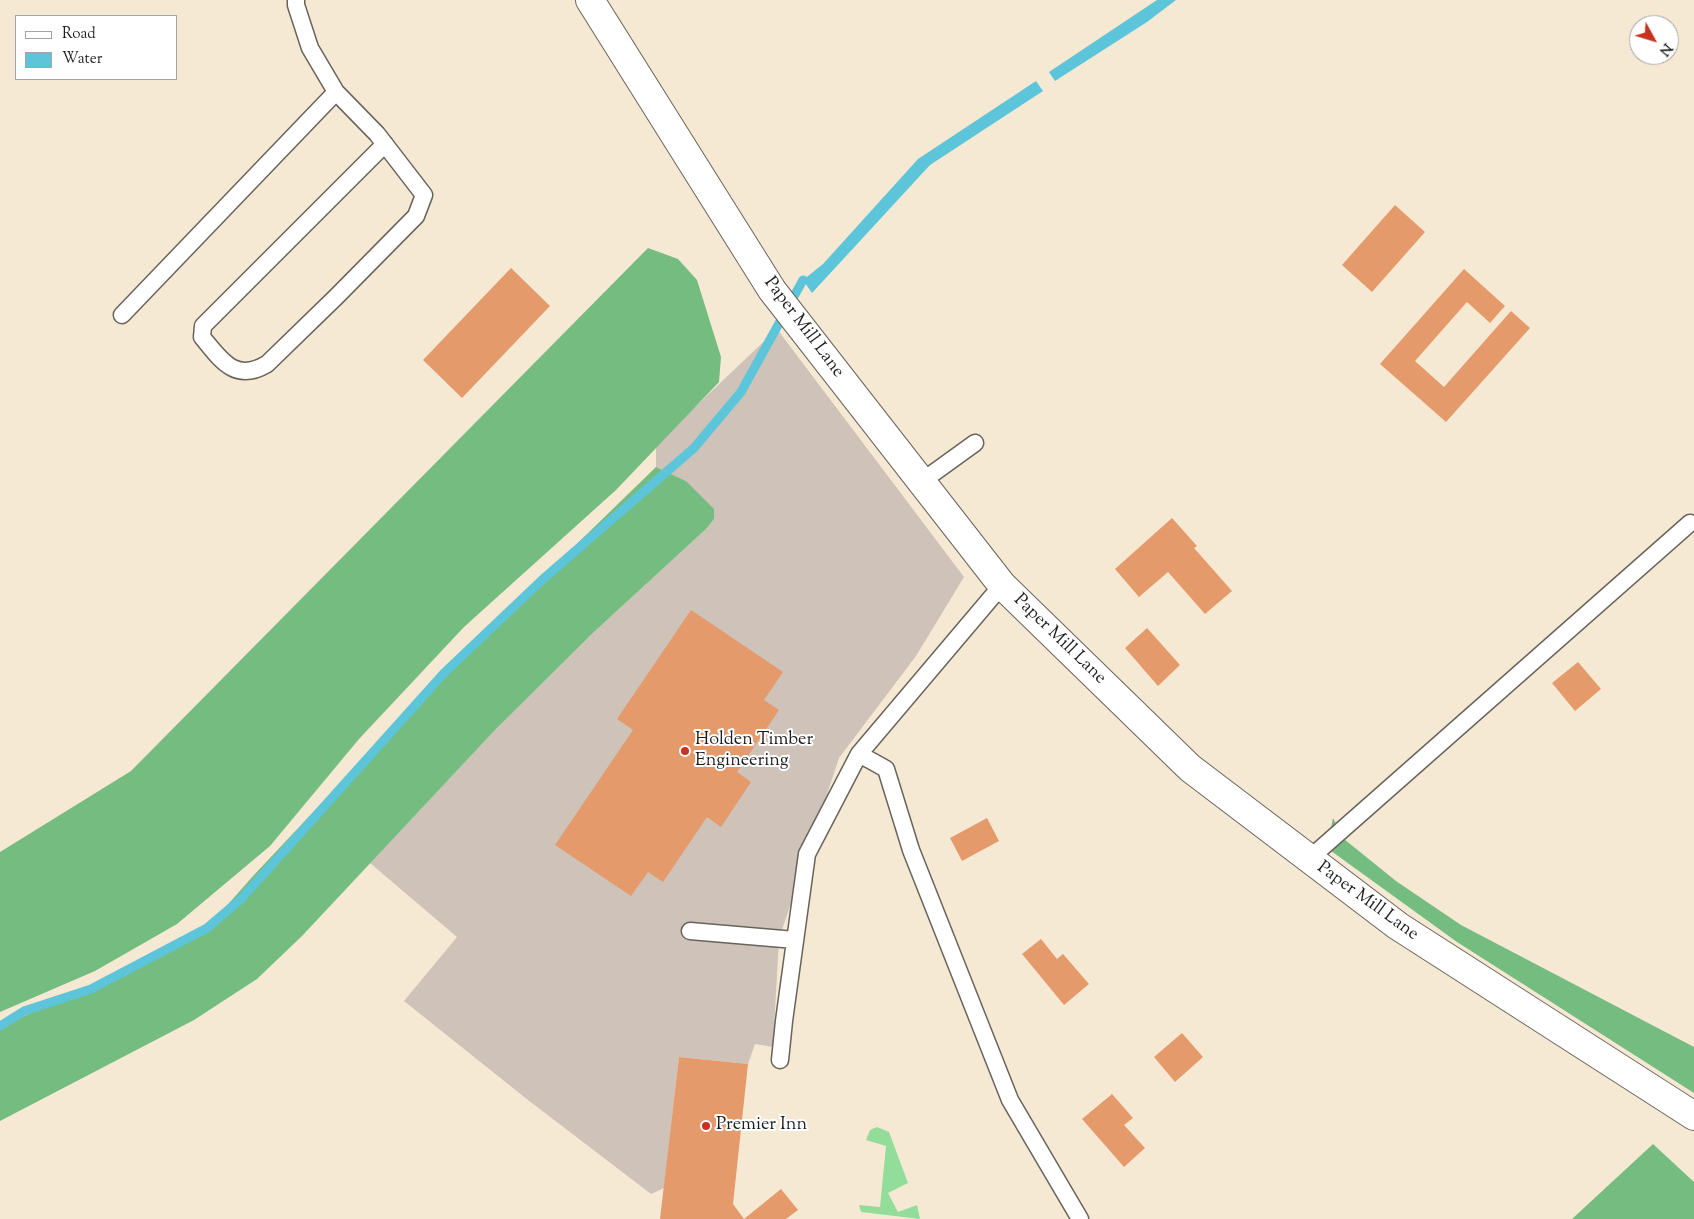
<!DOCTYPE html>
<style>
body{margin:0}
#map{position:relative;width:1694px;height:1219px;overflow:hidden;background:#f6e9d4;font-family:"Sorts Mill Goudy",serif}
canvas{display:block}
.legend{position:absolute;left:15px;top:15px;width:162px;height:65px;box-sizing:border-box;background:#fff;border:1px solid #a4a4a4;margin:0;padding:6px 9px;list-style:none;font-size:15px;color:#1c1c1c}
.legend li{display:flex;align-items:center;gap:10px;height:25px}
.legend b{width:25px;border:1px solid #a4a4a4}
.north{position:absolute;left:1629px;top:15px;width:50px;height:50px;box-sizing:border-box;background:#fff;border:1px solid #a4a4a4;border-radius:50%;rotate:129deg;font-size:14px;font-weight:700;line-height:20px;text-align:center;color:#1c1c1c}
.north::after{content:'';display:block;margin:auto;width:18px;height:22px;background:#c8321e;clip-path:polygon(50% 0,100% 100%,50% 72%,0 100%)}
</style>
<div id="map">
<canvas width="1694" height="1219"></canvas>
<ul class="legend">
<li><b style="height:6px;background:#fff"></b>Road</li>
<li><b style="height:14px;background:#5dc5d9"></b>Water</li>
</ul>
<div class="north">N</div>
</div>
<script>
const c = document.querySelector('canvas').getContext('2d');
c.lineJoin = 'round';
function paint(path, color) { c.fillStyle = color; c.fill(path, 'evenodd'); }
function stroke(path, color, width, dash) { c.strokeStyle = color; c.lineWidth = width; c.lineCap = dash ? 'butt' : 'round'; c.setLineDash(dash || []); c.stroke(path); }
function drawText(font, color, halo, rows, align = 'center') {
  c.font = font + ' "Sorts Mill Goudy",serif'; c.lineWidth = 4; c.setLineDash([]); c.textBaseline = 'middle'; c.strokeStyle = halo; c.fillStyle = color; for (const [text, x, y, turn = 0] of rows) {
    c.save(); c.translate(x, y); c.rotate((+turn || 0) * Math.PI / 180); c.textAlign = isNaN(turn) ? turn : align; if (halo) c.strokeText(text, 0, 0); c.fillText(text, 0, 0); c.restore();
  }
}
paint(new Path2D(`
 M 777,329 L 964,577 L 916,656 L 839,758 L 779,939 L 773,1047 L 755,1044 L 748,1064 L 679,1057 L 664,1188 L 651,1194 L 528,1100 L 404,1001 L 457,937 L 370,863 L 495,730 L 595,631 L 706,529 L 714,519 L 686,481 L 656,467 L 656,444 Z`), '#cec2b9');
paint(new Path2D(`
 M 877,1127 L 889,1132 L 908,1183 L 888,1193 L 898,1212 L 917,1205 L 920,1219 L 861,1212 L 859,1205 L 880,1207 L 886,1146 L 866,1140 L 870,1130 Z`), '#92dd99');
paint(new Path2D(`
 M 648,248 L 678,259 L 697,280 L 721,357 L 719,382 L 616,490 L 464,627 L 359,739 L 270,846 L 177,924 L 95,971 L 0,1012 L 0,852 L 131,771 Z
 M 656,467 L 686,481 L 714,509 L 714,519 L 706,529 L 595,631 L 495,730 L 302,936 L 257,979 L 194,1020 L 0,1121 L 0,1027 L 110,977 L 169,945 L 207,928 L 254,875 L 444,673 Z
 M 1333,818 L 1344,839 L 1396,881 L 1461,925 L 1694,1047 L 1694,1093 L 1457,942 L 1327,848 Z
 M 1653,1144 L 1694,1182 L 1694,1219 L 1572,1219 Z`), '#75bc81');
paint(new Path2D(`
 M 1157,0 L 1176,0 L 1147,22 L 1055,81 L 1049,72 Z
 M 1036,81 L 1043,91 L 930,165 L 812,293 L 803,280 L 823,264 L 918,159 Z`), '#5dc5d9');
stroke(new Path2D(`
 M 0,1026 L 24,1011 L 91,989 L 207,928 L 241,899 L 444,673 L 543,579 L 694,448 L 741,392 L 803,280`), '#5dc5d9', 9);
paint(new Path2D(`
 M 1395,205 L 1425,232 L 1372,292 L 1342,265 Z
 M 511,268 L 550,306 L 462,398 L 423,360 Z
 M 1464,269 L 1505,306 L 1490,323 L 1467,302 L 1415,361 L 1444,387 L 1511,311 L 1530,328 L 1446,422 L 1380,364 Z
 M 1172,518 L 1197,546 L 1194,548 L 1232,591 L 1205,614 L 1168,572 L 1139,597 L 1115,569 Z
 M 691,610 L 783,672 L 764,700 L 779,710 L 737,772 L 751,782 L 721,827 L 707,817 L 663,882 L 648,872 L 631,896 L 555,845 L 633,730 L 617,719 Z
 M 1147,628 L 1180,665 L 1158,686 L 1125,648 Z
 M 1578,662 L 1601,689 L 1575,711 L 1552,683 Z
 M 987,818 L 999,841 L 962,861 L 950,838 Z
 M 1041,939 L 1057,959 L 1063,954 L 1089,984 L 1064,1005 L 1022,954 Z
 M 1182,1033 L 1203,1057 L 1175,1082 L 1154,1057 Z
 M 679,1057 L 748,1064 L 733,1204 L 744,1219 L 781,1189 L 798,1210 L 786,1219 L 660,1219 Z
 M 1112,1094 L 1133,1118 L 1124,1125 L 1145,1148 L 1124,1167 L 1082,1119 Z`), '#e49a6a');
const lane = new Path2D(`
 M 296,0 L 296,5 L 310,48 L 336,92 L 377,134 L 424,195 L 416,216 L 336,297 L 267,364 C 235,383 221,360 202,337 L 203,326 L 385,144
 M 122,315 L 336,92
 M 921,482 L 975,443
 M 859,754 L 886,769 L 911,850 L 1010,1100 L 1080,1219
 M 1309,859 L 1690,523
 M 690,931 L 795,940
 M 780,1060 L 784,1021 L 807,854 L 859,754 L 1002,585`);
const street = new Path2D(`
 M 590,0 L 772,290 L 1002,585 L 1190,768 L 1398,926 L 1694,1116`);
stroke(lane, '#68645c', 19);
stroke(street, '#68645c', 30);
stroke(lane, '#fff', 16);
stroke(street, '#fff', 28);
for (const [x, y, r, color] of [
 [685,751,5,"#c8321e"],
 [706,1126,5,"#c8321e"]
]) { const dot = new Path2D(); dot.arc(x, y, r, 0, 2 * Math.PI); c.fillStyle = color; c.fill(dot); stroke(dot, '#fff', 2); }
drawText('18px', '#1c1c1c', '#fff', [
 ["Paper Mill Lane",803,328,53],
 ["Paper Mill Lane",1059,640,44],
 ["Paper Mill Lane",1367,902,36]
]);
drawText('18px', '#1c1c1c', '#fff', [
 ["Holden Timber",695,741],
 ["Engineering",695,762],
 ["Premier Inn",716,1126]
], 'left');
</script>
